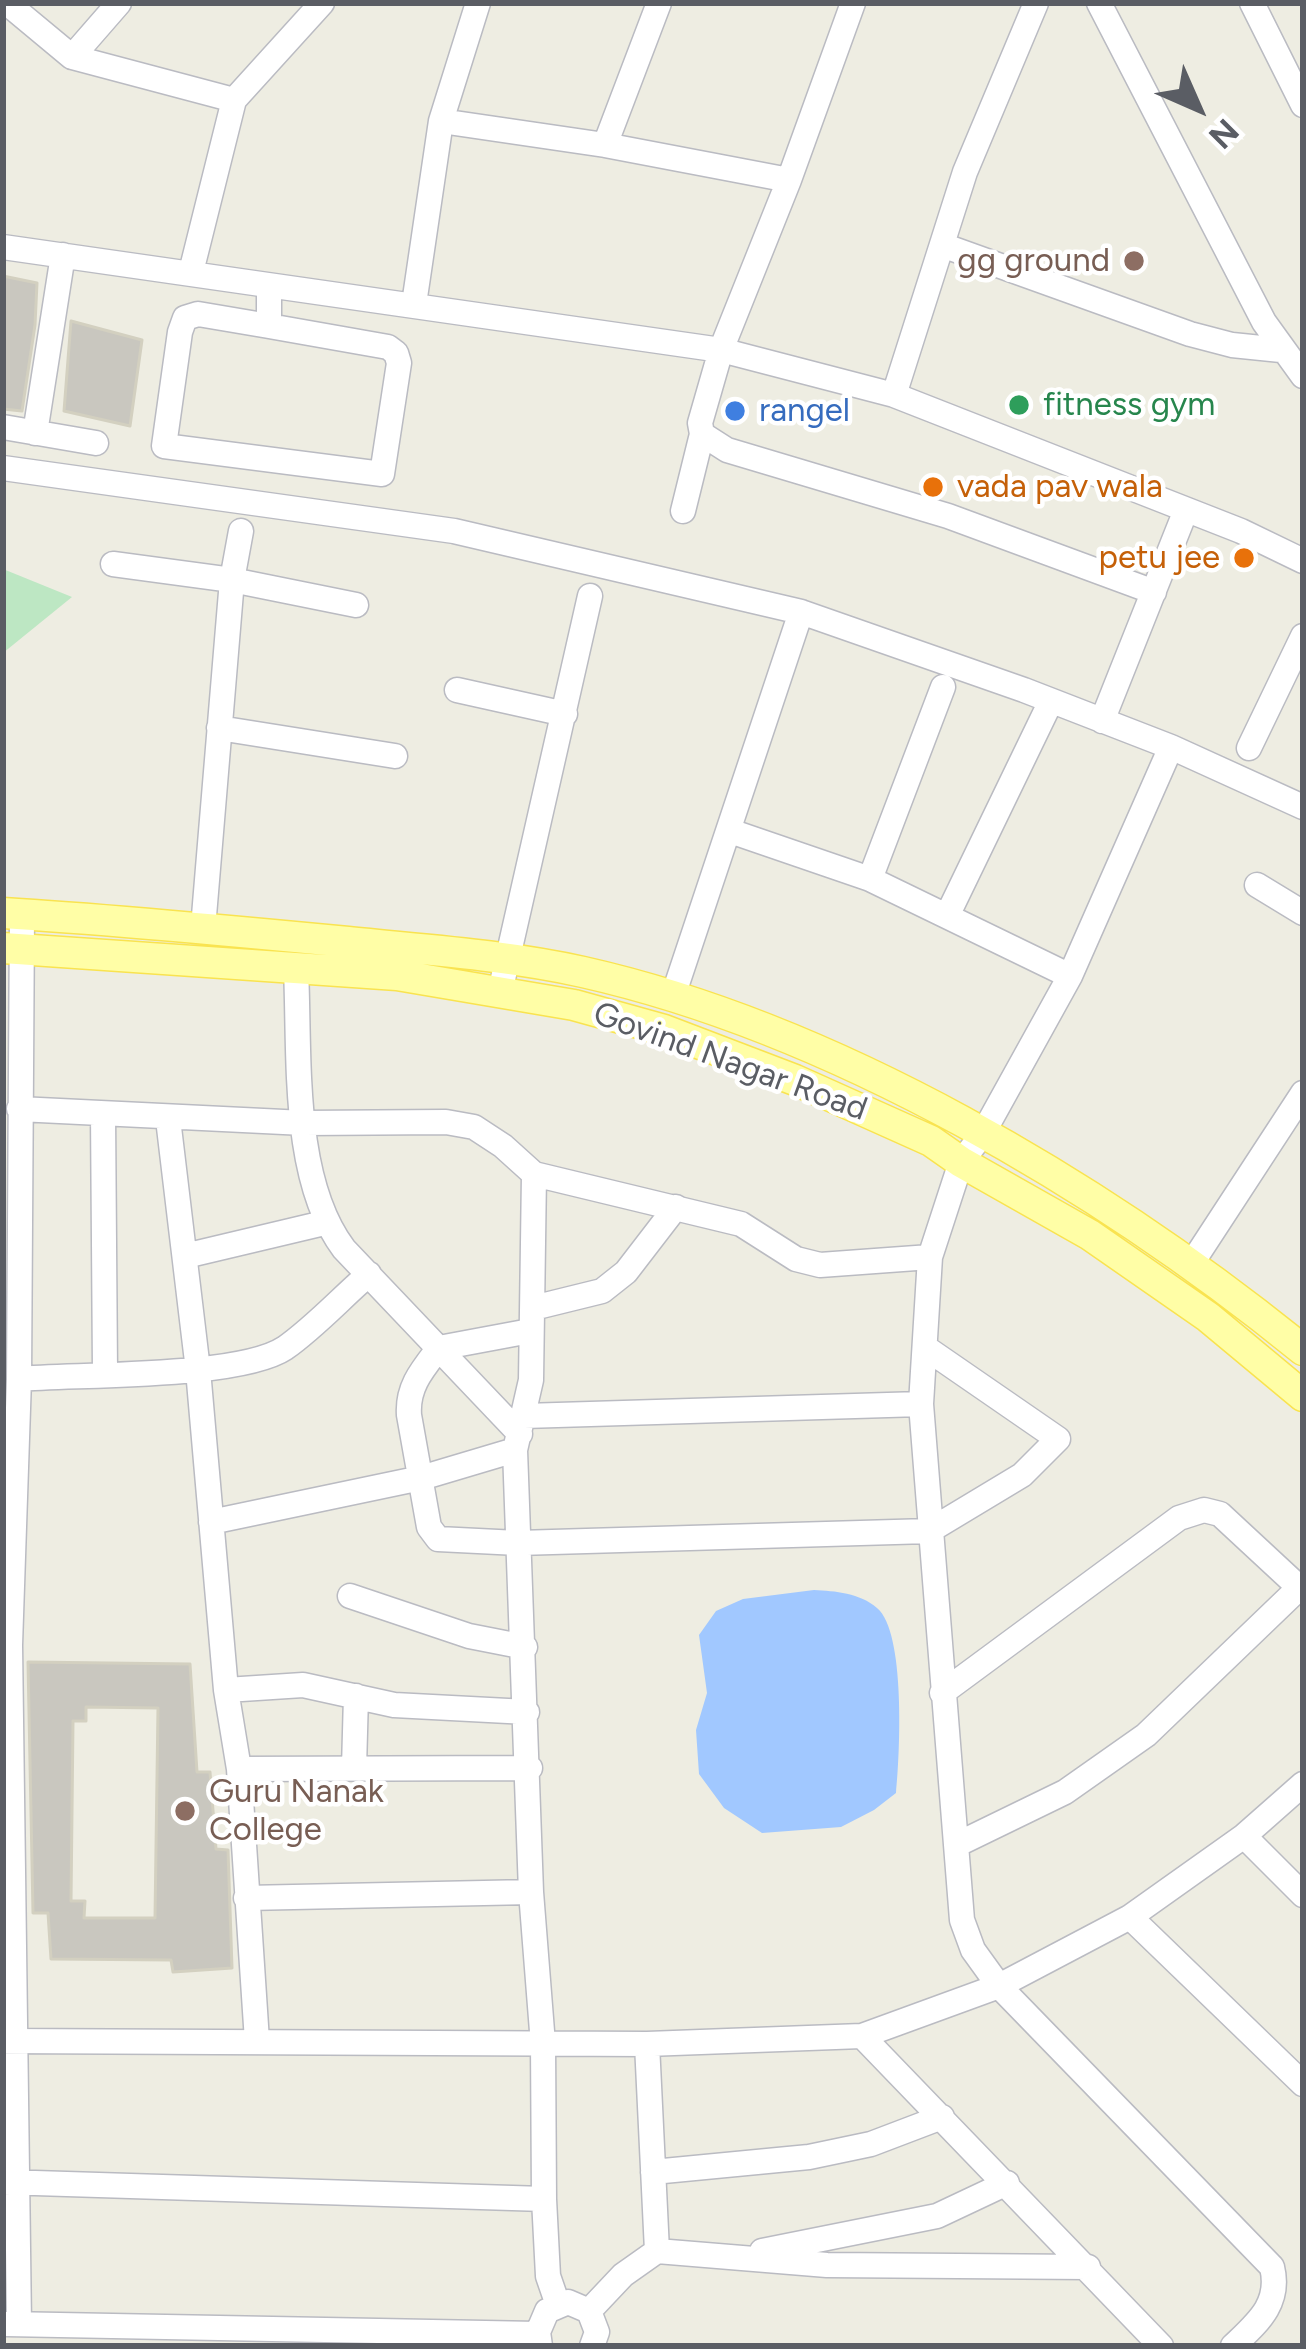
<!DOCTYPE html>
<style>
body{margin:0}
#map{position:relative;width:1306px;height:2349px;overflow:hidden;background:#eeede2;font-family:Figtree,sans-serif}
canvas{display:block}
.frame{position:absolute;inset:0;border:6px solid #5a5d64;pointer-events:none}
.north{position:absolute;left:1138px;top:48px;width:120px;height:120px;-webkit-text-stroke:9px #fff;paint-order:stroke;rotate:135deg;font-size:33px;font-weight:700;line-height:48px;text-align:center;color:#5a5d64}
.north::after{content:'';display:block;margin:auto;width:42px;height:54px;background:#5a5d64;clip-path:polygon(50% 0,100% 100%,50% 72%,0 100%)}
</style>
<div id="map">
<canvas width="1306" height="2349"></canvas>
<div class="frame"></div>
<div class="north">N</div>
</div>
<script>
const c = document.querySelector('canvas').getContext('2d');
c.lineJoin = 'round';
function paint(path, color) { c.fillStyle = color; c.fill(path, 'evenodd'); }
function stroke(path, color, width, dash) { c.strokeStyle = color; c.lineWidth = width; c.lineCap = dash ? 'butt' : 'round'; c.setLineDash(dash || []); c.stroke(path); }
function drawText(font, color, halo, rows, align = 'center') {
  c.font = font + ' Figtree,sans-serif'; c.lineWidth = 9; c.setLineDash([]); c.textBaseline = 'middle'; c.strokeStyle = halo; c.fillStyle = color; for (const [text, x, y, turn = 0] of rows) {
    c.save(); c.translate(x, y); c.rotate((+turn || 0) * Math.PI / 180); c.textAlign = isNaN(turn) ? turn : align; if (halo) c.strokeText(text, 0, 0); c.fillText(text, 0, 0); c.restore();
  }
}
paint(new Path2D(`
 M 3,569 L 72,597 L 3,653 Z`), '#bde7c3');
paint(new Path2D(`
 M 814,1590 C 835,1591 860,1593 877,1608 C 906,1632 900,1755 896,1793 L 874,1810 L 841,1827 L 762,1833 L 724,1808 L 699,1774 L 696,1730 L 707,1693 L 699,1635 L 716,1611 L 743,1599 Z`), '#a1c8ff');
const building = new Path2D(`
 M 3,276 L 37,283 L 35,325 L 22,411 L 3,409 Z
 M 71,321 L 142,340 L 130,426 L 64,411 Z
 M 28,1662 L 190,1664 L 197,1772 L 210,1772 L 216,1849 L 228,1850 L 232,1968 L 173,1972 L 171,1960 L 51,1959 L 48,1913 L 33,1913 ZM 86,1707 L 158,1708 L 155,1918 L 84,1918 L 85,1901 L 71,1901 L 73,1721 L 86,1721 Z`);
paint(building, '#c9c7bf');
stroke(building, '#d3d0c0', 3);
const minor = new Path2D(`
 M 7,3 L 72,57 L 119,3
 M 853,3 L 789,180 L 721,350 L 700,423 L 702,434 L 727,450 L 948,516 L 1154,592
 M 1099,3 L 1264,322 L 1303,376
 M 1252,3 L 1303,105
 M 72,57 L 234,100 L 191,272
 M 234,100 L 322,3
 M 441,121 L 605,145 L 789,180
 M 605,145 L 659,3
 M 942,245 L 1190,334 L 1232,345 L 1281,350
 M 3,247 L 721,350 L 894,395 L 1241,531 L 1303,561
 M 414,304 L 441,121 L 478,3
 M 269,326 L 388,347 L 396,353 L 399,363 L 382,474 L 164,446 L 180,332 L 185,318 L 198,314 L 269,326 L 269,286
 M 894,395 L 965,172 L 1036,3
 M 3,427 L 96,443
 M 35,433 L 63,255
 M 3,468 L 454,531 L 801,612 L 673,996
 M 683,511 L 702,434
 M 113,564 L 232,580 L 356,605
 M 801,612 L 1024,690 L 1171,747 L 1303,807
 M 457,690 L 565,714
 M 1102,721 L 1186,510
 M 219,728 L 395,756
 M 1171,747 L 1070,976 L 982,1135 L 961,1162 L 930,1257 L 921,1404 L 962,1920 L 973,1950 L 999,1986 L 1272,2267 C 1281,2304 1257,2323 1233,2346
 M 1249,748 L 1303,636
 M 730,831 L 870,879 L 1070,976
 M 870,879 L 943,687
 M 1257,885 L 1303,913
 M 947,916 L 1051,701
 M 203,928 L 232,580 L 241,531
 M 296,969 C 300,1055 291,1179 344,1249 L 520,1434
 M 500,992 L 590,596
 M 19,1109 L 304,1123 L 446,1122 L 474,1127 L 503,1146 L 534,1174 L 741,1224 L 796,1259 L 820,1265 L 930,1257
 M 103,1114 L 105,1372
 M 168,1119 L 198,1370 L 226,1690 L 239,1769 L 257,2041
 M 534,1174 L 531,1380 L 515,1450 L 531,1892 L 543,2044 L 544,2199 L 548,2276 L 558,2305
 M 185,1256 L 324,1223
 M 1190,1266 L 1303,1093
 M 533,1308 L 602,1291 L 626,1272 L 676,1207
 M 530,1331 L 439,1348 C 422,1370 407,1387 409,1415 L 429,1527 L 438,1539 L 518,1543 L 929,1531 L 1022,1475 L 1058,1439 L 926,1348
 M 19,1379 C 79,1374 240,1378 285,1348 C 315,1327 341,1298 369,1274
 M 524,1416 L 921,1404
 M 211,1522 L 421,1478 L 515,1450
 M 350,1596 L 469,1636 L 525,1647
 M 226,1690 L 303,1685 L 394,1705 L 527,1712
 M 942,1693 L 1179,1518 L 1204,1510 L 1220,1514 L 1303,1591
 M 354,1768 L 356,1696
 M 239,1769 L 530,1768
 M 1244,1836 L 1303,1895
 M 956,1845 L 1065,1792 L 1146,1735 L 1299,1588
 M 246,1898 L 531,1892
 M 1130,1917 L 1303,2084
 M 862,2036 L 1161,2346
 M 3,2041 L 647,2044 L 862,2036 L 999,1986 L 1130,1917 L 1244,1836 L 1303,1784
 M 647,2044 L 657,2251
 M 653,2172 L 809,2157 L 871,2144 L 942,2117
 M 3,2182 L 544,2199
 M 762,2251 L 937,2216 L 1007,2183
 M 589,2311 L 623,2275 L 657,2251 L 827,2265 L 1088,2267
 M 6,2324 L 538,2334
 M 19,2324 L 10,1645 L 19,1379 L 22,914
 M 540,2346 L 538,2332 L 547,2311 L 568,2302 L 589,2311 L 597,2332 L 592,2346`);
const major = new Path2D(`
 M 3,913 C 118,920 233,931 348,942 C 425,950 507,955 583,972 C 836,1029 1103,1188 1303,1350
 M 3,948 L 397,975 L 574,1005 L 664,1030 L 795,1080 L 931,1141 L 961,1162 L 1090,1235 L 1208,1317 L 1303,1396`);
stroke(minor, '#babbc2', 27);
stroke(major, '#f9e350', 33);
stroke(minor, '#fff', 24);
stroke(major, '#fffea6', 30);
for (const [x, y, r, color] of [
 [1134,261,12,"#8d6e63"],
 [1019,405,12,"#2e9e5b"],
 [735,411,12,"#3f7fe0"],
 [933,487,12,"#e8710a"],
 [1244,558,12,"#e8710a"],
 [185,1811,12,"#8d6e63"]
]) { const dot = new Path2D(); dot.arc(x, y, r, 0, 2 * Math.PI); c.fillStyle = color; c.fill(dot); stroke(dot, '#fff', 4.5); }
drawText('33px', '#785e54', '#fff', [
 ["gg ground",1110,261],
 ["Guru Nanak",209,1792,"left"],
 ["College",209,1830,"left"]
], 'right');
drawText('33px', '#27864d', '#fff', [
 ["fitness gym",1043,405]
], 'left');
drawText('33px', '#366cbe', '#fff', [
 ["rangel",759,411]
], 'left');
drawText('33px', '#c56008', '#fff', [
 ["vada pav wala",957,487],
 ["petu jee",1220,558,"right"]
], 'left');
drawText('33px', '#5a5d64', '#fff', [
 ["Govind Nagar Road",730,1062,20]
]);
</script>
